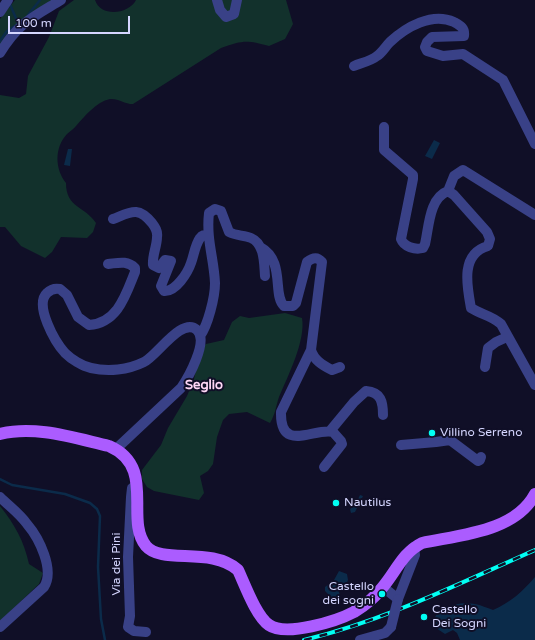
<!DOCTYPE html>
<style>
body{margin:0}
#map{position:relative;width:535px;height:640px;overflow:hidden;background:#100f27;font-family:"Varela Round",sans-serif}
canvas{display:block}
.scale{position:absolute;left:8px;top:16px;width:122px;height:18px;box-sizing:border-box;border:2px solid #d5d6ff;border-top:0;padding-left:5px;font-size:12px;line-height:14px;white-space:nowrap;color:#d5d6ff;-webkit-text-stroke:3px #100f27;paint-order:stroke}
</style>
<div id="map">
<canvas width="535" height="640"></canvas>
<div class="scale">100 m</div>
</div>
<script>
const c = document.querySelector('canvas').getContext('2d');
c.lineJoin = 'round';
function paint(path, color) { c.fillStyle = color; c.fill(path, 'evenodd'); }
function stroke(path, color, width, dash) { c.strokeStyle = color; c.lineWidth = width; c.lineCap = dash ? 'butt' : 'round'; c.setLineDash(dash || []); c.stroke(path); }
function drawText(font, color, halo, rows, align = 'center') {
  c.font = font + ' "Varela Round",sans-serif'; c.lineWidth = 4; c.setLineDash([]); c.textBaseline = 'middle'; c.strokeStyle = halo; c.fillStyle = color; for (const [text, x, y, turn = 0] of rows) {
    c.save(); c.translate(x, y); c.rotate((+turn || 0) * Math.PI / 180); c.textAlign = isNaN(turn) ? turn : align; if (halo) c.strokeText(text, 0, 0); c.fillText(text, 0, 0); c.restore();
  }
}
paint(new Path2D(`
 M 15,0 L 53,0 L 0,48 L 0,19 Z
 M 74,0 L 95,0 C 101,18 129,14 136,0 L 286,0 L 293,24 L 285,39 L 269,46 C 247,40 243,40 221,48 L 133,104 C 124,104 118,98 110,99 C 96,102 85,116 76,126 C 74,129 70,131 67,134 C 54,148 55,169 66,183 C 66,208 85,206 96,223 L 93,232 L 87,238 L 61,237 L 52,252 L 45,258 L 21,246 L 5,227 L 0,227 L 0,95 L 19,98 L 26,94 L 28,76 L 49,37 L 59,11 Z
 M 285,313 L 302,318 C 306,340 288,376 279,397 C 276,406 275,415 270,423 L 247,412 L 229,414 L 223,420 L 217,437 L 213,464 L 208,471 L 200,476 L 204,493 L 199,500 L 154,491 L 147,487 L 142,479 L 142,470 L 161,445 L 168,428 L 187,396 L 194,379 L 200,351 L 206,344 L 224,340 L 232,322 L 240,316 L 249,318 Z
 M 0,506 C 15,525 24,541 29,564 L 43,573 L 39,584 L 0,621 Z`), '#12312c');
paint(new Path2D(`
 M 434,140 L 440,143 L 432,159 L 425,156 Z
 M 68,149 L 72,149 L 70,166 L 64,165 Z
 M 360,495 L 363,496 L 355,512 L 351,513 L 350,509 L 355,505 Z
 M 339,571 L 347,574 L 348,580 L 345,587 L 343,585 L 338,586 L 340,597 L 338,600 L 334,600 L 325,591 L 325,587 L 334,580 Z
 M 535,577 L 535,640 L 460,640 L 457,633 L 453,630 L 445,634 L 433,626 C 433,606 460,601 475,604 C 481,605 487,608 493,610 C 511,602 522,592 535,577 Z`), '#0b2b4a');
stroke(new Path2D(`
 M 9,2 L 18,23
 M 28,15 L 40,0
 M 0,41 L 7,31 L 18,24
 M 0,479 L 12,485 L 65,494 L 90,503 L 97,509 L 100,516 L 98,567 L 101,619 L 105,640`), '#0b2b4a', 2.5);
stroke(new Path2D(`
 M 217,0 L 220,10 L 226,17 L 234,14 L 237,0
 M 0,12 L 8,0
 M 0,53 C 18,23 33,17 61,0
 M 354,66 C 361,63 371,61 377,56 C 382,53 385,47 390,42 C 406,27 432,12 454,22 C 461,26 465,28 464,36 L 432,37 L 427,42 L 425,47 L 427,51 L 443,56 L 463,54 L 503,80 L 535,144
 M 384,127 L 384,150 L 413,175 L 413,179 L 401,239 C 404,247 415,250 423,248 L 425,244 C 429,227 429,198 448,191 L 454,195 L 487,232 L 490,239 L 488,246 C 460,254 467,286 471,308 C 482,315 491,315 501,324 L 535,385
 M 448,191 L 454,176 L 463,170 L 535,215
 M 113,219 C 131,212 138,206 152,223 C 155,227 158,231 157,237 C 157,246 152,256 153,265 L 159,268 L 165,260 L 171,261 L 161,286 L 164,291 C 176,292 188,272 191,263 C 194,255 195,245 200,238 C 202,235 204,235 208,235
 M 260,247 C 286,261 272,295 284,306 L 293,306 L 296,303 L 307,262 C 312,258 317,256 322,262 L 311,350 C 314,360 322,365 332,370 L 340,367
 M 108,264 C 118,263 127,260 135,268 L 135,272 C 126,294 118,323 89,325 L 78,317 L 67,295 L 60,289 C 55,288 51,289 47,293 C 34,305 55,342 65,353 C 71,359 82,366 91,368 C 108,372 128,370 144,362 C 157,356 182,316 197,330 C 209,341 188,378 181,388 L 116,449
 M 200,336 C 208,325 215,297 215,283 C 214,259 206,239 209,213 L 215,209 L 221,211 L 229,232 C 236,236 244,235 251,238 C 265,244 264,264 265,276
 M 311,350 L 281,412 C 280,454 315,427 333,432 L 341,441 L 342,444 L 324,467
 M 485,367 L 488,348 L 496,342 L 507,337
 M 330,431 L 354,402 L 366,391 C 381,392 383,402 383,415
 M 401,445 L 436,442 L 450,440 L 478,461 L 480,460 L 481,457
 M 137,485 L 132,488 L 131,497 L 128,557 L 130,616 L 128,627 L 134,631 L 146,632
 M 0,497 C 9,506 20,514 27,524 C 39,538 55,570 44,587 L 0,627
 M 383,587 L 398,599 L 415,555 L 414,547
 M 360,640 L 385,633 L 391,627`), '#394187', 10);
stroke(new Path2D(`
 M 0,434 C 35,425 74,438 109,446 C 157,467 124,519 146,546 C 162,565 211,546 238,570 C 245,585 256,616 269,625 C 286,637 337,621 354,612 C 364,606 375,597 382,588 C 396,572 402,553 422,543 C 459,535 515,532 535,494`), '#ab5cff', 12);
const rail = new Path2D(`
 M 304,640 C 384,621 460,583 535,550`);
stroke(rail, '#01fff4', 4);
stroke(rail, '#100f27', 2.5, [8]);
stroke(new Path2D(`
 M 391,627 L 398,599`), '#394187', 10);
for (const [x, y, r, color] of [
 [432,433,4,"#01fff4"],
 [336,503,4,"#01fff4"],
 [382,594,4,"#01fff4"],
 [424,617,4,"#01fff4"]
]) { const dot = new Path2D(); dot.arc(x, y, r, 0, 2 * Math.PI); c.fillStyle = color; c.fill(dot); stroke(dot, '#100f27', 1.5); }
drawText('12px', '#d5d6ff', '#100f27', [
 ["Villino Serreno",440,433],
 ["Nautilus",344,503],
 ["Castello",374,587,"right"],
 ["dei sogni",374,601,"right"],
 ["Castello",432,610],
 ["Dei Sogni",432,624]
], 'left');
drawText('12px', '#d5d6ff', '#100f27', [
 ["Via dei Pini",117,564,-90]
]);
drawText('bold 13px', '#ffd7f6', '#100f27', [
 ["Seglio",204,386]
]);
</script>
